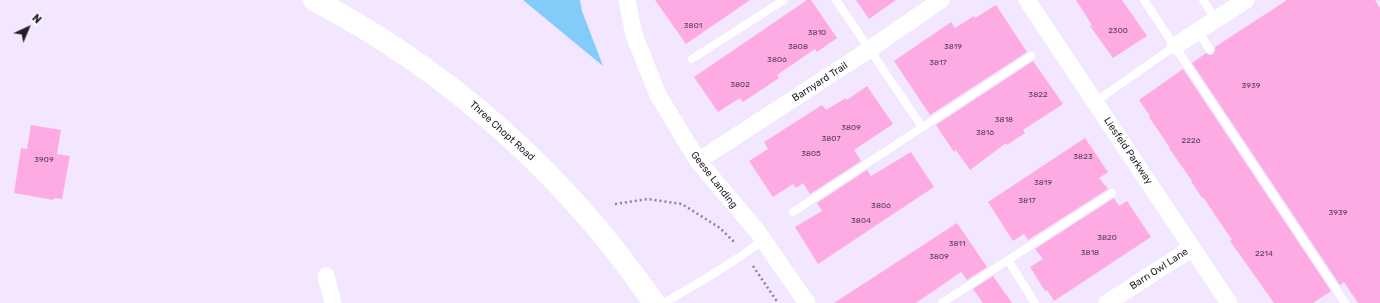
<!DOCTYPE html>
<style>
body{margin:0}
#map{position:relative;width:1380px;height:303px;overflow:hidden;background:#f2e7ff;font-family:Rubik,sans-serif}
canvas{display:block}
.north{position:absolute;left:8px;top:8px;width:40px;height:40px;-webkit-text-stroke:3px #fff;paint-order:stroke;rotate:44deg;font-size:11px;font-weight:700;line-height:16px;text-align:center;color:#211d26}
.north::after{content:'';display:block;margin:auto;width:14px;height:18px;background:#211d26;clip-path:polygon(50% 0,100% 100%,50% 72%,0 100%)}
</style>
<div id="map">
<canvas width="1380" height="303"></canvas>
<div class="north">N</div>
</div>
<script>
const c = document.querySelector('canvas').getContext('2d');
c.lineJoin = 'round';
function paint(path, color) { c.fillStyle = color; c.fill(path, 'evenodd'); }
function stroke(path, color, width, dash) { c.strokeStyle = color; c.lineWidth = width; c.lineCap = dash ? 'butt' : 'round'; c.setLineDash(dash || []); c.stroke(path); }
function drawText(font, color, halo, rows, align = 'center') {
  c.font = font + ' Rubik,sans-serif'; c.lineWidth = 4; c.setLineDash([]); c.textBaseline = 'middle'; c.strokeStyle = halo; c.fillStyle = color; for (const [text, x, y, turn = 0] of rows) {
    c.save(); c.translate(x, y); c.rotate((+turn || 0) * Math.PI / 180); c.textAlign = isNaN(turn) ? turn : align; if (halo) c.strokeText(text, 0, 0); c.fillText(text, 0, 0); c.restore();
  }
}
paint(new Path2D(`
 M 523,0 L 580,0 L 582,11 L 603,66 Z`), '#83cbf9');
paint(new Path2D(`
 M 655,0 L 750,0 L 686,44 Z
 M 807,0 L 811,0 L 837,38 L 817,52 L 815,49 L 777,75 L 779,78 L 743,102 L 740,98 L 718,112 L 694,77 Z
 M 856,0 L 896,0 L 869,19 Z
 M 1076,0 L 1122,0 L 1147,36 L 1113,58 L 1090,26 L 1092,25 Z
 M 1287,0 L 1375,0 L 1380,8 L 1380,303 L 1358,303 L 1344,282 L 1340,285 L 1192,63 L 1206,53 L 1210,55 L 1213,54 L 1215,50 L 1215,47 Z
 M 996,5 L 1027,52 L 930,115 L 894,61 L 951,22 L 955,28 L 974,16 L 975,18 Z
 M 1033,61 L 1063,104 L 1023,130 L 1025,133 L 1007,145 L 1006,143 L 970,170 L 956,150 L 954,152 L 936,125 Z
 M 1183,69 L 1331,291 L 1313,303 L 1274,303 L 1230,241 L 1232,240 L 1203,197 L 1202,198 L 1191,181 L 1192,181 L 1169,148 L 1170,148 L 1149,117 L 1150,116 L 1139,100 Z
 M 867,86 L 893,124 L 854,150 L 861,161 L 810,194 L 803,183 L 796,188 L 793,184 L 773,197 L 749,161 L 768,149 L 764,142 L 822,105 L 826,110 L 846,98 L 847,100 Z
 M 31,125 L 61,130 L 57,154 L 70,156 L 62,199 L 54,198 L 53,200 L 14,193 L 21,148 L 27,149 Z
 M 1085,138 L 1108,172 L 1099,178 L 1108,189 L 1028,240 L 1024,234 L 1013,241 L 988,202 Z
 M 911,152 L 934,187 L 818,264 L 795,227 L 822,211 L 817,203 L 867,170 L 871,176 Z
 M 1114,198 L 1119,206 L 1127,201 L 1151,237 L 1054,301 L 1047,290 L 1045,291 L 1030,267 L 1043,259 L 1035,249 Z
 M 957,223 L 987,267 L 967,280 L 961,272 L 916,303 L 834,303 Z
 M 993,276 L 1012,303 L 983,303 L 973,289 Z`), '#feaae3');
stroke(new Path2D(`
 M 615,204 L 648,199 L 682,204 L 720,228 L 735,243
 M 753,266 L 778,303`), '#8b8494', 2.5, [2, 3]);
stroke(new Path2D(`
 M 836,0 L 922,127
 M 1144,0 L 1345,303
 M 1203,0 L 1216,19
 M 1198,31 L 1210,50
 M 692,59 L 784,0
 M 1095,102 L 1175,46
 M 793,212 L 1031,56
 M 664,303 C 698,283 732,264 763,240
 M 942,303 L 1008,260
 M 1035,303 L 1008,260 L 1112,193`), '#fff', 8);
stroke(new Path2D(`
 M 627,0 L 634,35 L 658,95 L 698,161 L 757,231 L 807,303
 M 1027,0 L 1229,303
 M 1175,46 L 1246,0
 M 698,161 L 870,49 L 941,0
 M 326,276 L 333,303
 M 1107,303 L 1192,248`), '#fff', 17);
stroke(new Path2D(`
 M 314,0 C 451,72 567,176 654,303`), '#fff', 22);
drawText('8px', '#584055', null, [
 ["3801",693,26],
 ["2300",1118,31],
 ["3810",817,33],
 ["3808",798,47],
 ["3819",953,47],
 ["3806",777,60],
 ["3817",938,63],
 ["3802",740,85],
 ["3939",1251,86],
 ["3822",1038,95],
 ["3818",1004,120],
 ["3809",851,128],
 ["3816",985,133],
 ["3807",831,139],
 ["2226",1191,141],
 ["3805",811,154],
 ["3823",1083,157],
 ["3909",44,160],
 ["3819",1043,183],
 ["3817",1027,201],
 ["3806",881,206],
 ["3939",1338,213],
 ["3804",861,221],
 ["3820",1107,238],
 ["3811",957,244],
 ["3818",1090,253],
 ["2214",1264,254],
 ["3809",939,257]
]);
drawText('10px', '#211d26', '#fff', [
 ["Barnyard Trail",820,82,-33],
 ["Three Chopt Road",502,131,42],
 ["Liesfeld Parkway",1128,151,56],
 ["Geese Landing",714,180,52],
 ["Barn Owl Lane",1159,269,-33]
]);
</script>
